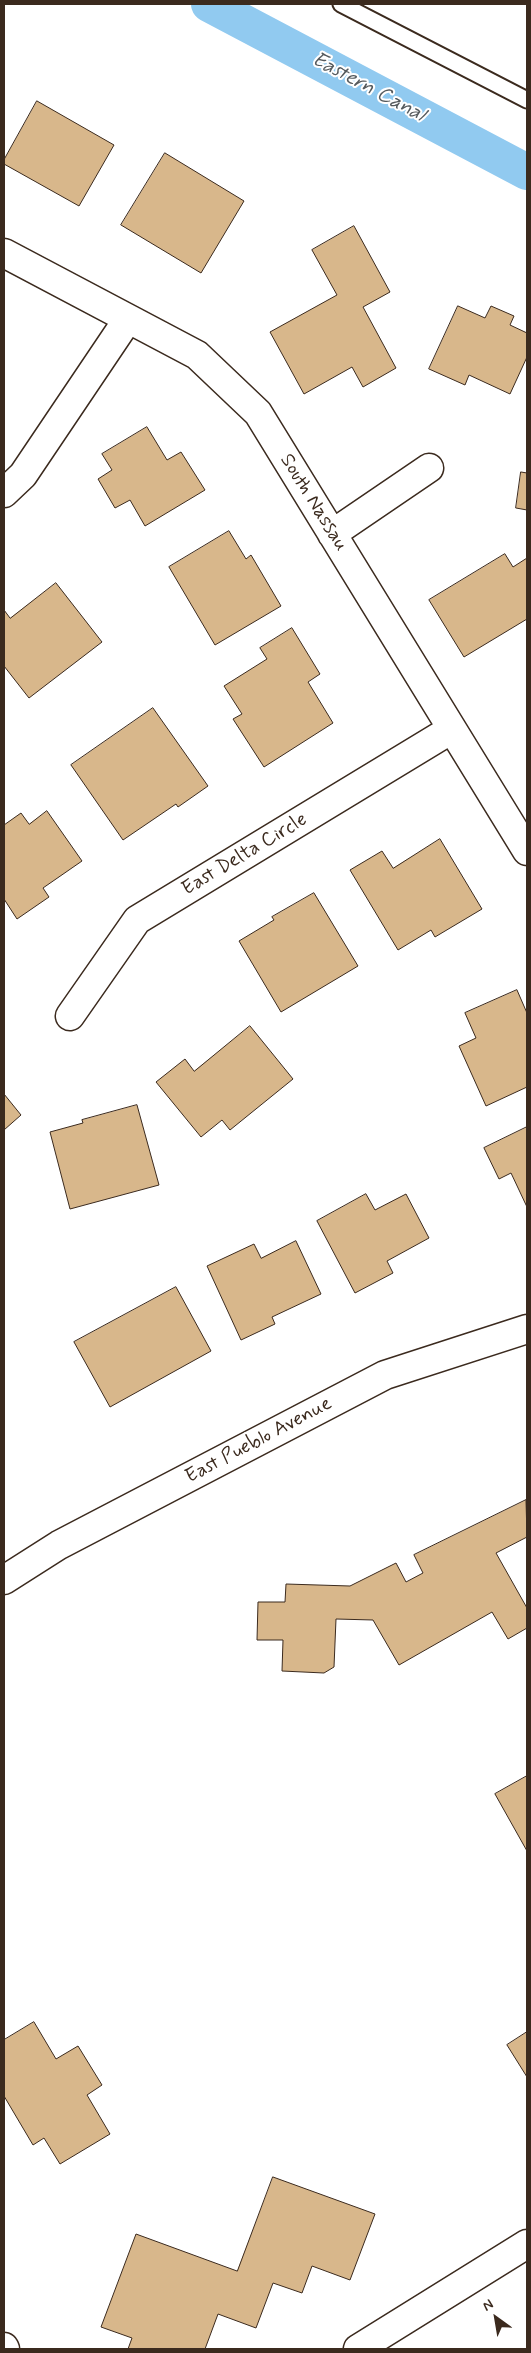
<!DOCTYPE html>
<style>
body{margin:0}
#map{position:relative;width:531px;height:2353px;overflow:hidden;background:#fff;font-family:Mynerve,sans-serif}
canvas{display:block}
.frame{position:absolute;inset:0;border:5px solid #3b2a1e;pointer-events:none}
.north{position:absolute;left:471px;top:2293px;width:50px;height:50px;-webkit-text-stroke:4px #fff;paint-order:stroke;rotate:328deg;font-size:14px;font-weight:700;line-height:20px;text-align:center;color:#3b2a1e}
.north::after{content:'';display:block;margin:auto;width:18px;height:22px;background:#3b2a1e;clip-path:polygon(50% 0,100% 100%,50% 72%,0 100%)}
</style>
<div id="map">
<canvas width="531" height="2353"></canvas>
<div class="frame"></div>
<div class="north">N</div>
</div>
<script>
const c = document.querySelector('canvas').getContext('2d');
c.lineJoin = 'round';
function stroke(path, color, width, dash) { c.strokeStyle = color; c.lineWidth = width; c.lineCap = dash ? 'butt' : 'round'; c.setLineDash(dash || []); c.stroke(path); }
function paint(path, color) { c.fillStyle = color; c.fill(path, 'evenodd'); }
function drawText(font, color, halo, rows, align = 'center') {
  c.font = font + ' Mynerve,sans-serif'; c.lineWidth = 4; c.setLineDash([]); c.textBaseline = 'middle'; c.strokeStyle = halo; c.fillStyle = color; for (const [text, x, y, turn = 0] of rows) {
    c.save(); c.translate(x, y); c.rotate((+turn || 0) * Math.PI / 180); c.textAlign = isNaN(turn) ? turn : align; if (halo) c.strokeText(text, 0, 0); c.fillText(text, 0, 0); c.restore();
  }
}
stroke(new Path2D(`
 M 209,4 L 527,172`), '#91caf0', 36);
const building = new Path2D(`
 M 37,101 L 114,145 L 79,206 L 4,164 L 4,160 Z
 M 165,153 L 244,201 L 201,273 L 121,225 Z
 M 354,226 L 390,292 L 363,307 L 396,368 L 363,387 L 352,367 L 304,394 L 270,332 L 337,295 L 312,250 Z
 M 458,306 L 485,318 L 491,306 L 514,316 L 510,325 L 527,333 L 527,357 L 510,394 L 469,375 L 465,385 L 429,369 Z
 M 147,427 L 167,460 L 181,452 L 205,490 L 145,526 L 130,500 L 115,508 L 98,479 L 112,470 L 102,454 Z
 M 521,472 L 527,473 L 527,510 L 516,508 Z
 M 229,531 L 246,559 L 251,555 L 281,606 L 215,645 L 169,567 Z
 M 505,554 L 513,567 L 527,558 L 527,619 L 464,657 L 429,600 Z
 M 56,583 L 102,642 L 29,698 L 4,666 L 4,610 L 10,618 Z
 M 292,628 L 320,674 L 308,682 L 333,723 L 264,767 L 233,719 L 242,714 L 224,686 L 267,659 L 260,648 Z
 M 153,708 L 208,786 L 178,807 L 176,804 L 123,840 L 71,765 Z
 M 47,811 L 82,861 L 43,888 L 49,897 L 17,919 L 4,899 L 4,825 L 21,813 L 29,824 Z
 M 440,839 L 482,909 L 435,937 L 431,930 L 398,950 L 350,870 L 382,851 L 393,868 Z
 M 314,893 L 358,966 L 281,1012 L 239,941 L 274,920 L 272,917 Z
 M 517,990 L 527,1013 L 527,1087 L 486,1106 L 459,1046 L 476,1038 L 465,1013 Z
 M 250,1026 L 293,1079 L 230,1130 L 222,1120 L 201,1137 L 156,1082 L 185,1059 L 194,1071 Z
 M 4,1094 L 21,1115 L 4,1130 Z
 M 137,1105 L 159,1185 L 70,1209 L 50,1132 L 83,1123 L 82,1120 Z
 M 527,1127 L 527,1207 L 511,1173 L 499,1179 L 484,1148 Z
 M 366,1194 L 375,1210 L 406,1194 L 429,1238 L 387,1261 L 393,1273 L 355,1293 L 317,1221 Z
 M 296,1241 L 321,1294 L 272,1317 L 275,1324 L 241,1340 L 207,1266 L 254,1244 L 261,1258 Z
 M 176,1287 L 211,1351 L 110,1407 L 74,1342 Z
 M 526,1500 L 527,1537 L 496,1553 L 527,1608 L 527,1628 L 508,1639 L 492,1612 L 399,1665 L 373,1620 L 336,1619 L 334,1667 L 324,1673 L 282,1671 L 283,1640 L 257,1640 L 258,1602 L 285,1602 L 286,1584 L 350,1586 L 396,1563 L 406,1582 L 423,1573 L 414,1555 Z
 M 527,1776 L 527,1851 L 495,1794 Z
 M 34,2022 L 56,2059 L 78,2046 L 102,2085 L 87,2095 L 110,2134 L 60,2164 L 44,2138 L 33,2145 L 4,2096 L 4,2040 Z
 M 527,2032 L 527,2077 L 507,2045 Z
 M 273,2177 L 375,2214 L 350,2280 L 312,2266 L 302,2293 L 273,2283 L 256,2328 L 218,2314 L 205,2349 L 128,2349 L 132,2338 L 101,2327 L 136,2234 L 237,2271 Z`);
paint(building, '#d8b78b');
stroke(building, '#3b2a1e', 1);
const service = new Path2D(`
 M 341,4 L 527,100`);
const minor = new Path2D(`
 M 4,253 L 197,355 L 258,413 L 527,851
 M 4,493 L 23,475 L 128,319
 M 332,534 L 429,468
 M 70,1016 L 137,920 L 452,729
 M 4,2347 L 5,2349
 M 358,2349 L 527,2244`);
const tertiary = new Path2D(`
 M 4,1580 L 59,1545 L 385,1375 L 527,1329`);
stroke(service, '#3b2a1e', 19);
stroke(minor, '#3b2a1e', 31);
stroke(tertiary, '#3b2a1e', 31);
stroke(service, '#fff', 15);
stroke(minor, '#fff', 28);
stroke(tertiary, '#fff', 28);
drawText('20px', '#3b2a1e', '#fff', [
 ["South Nassau",313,503,58],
 ["East Delta Circle",245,855,-31],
 ["East Pueblo Avenue",259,1441,-28]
]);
drawText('italic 21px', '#555a5d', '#fff', [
 ["Eastern Canal",368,88,28]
]);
</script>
